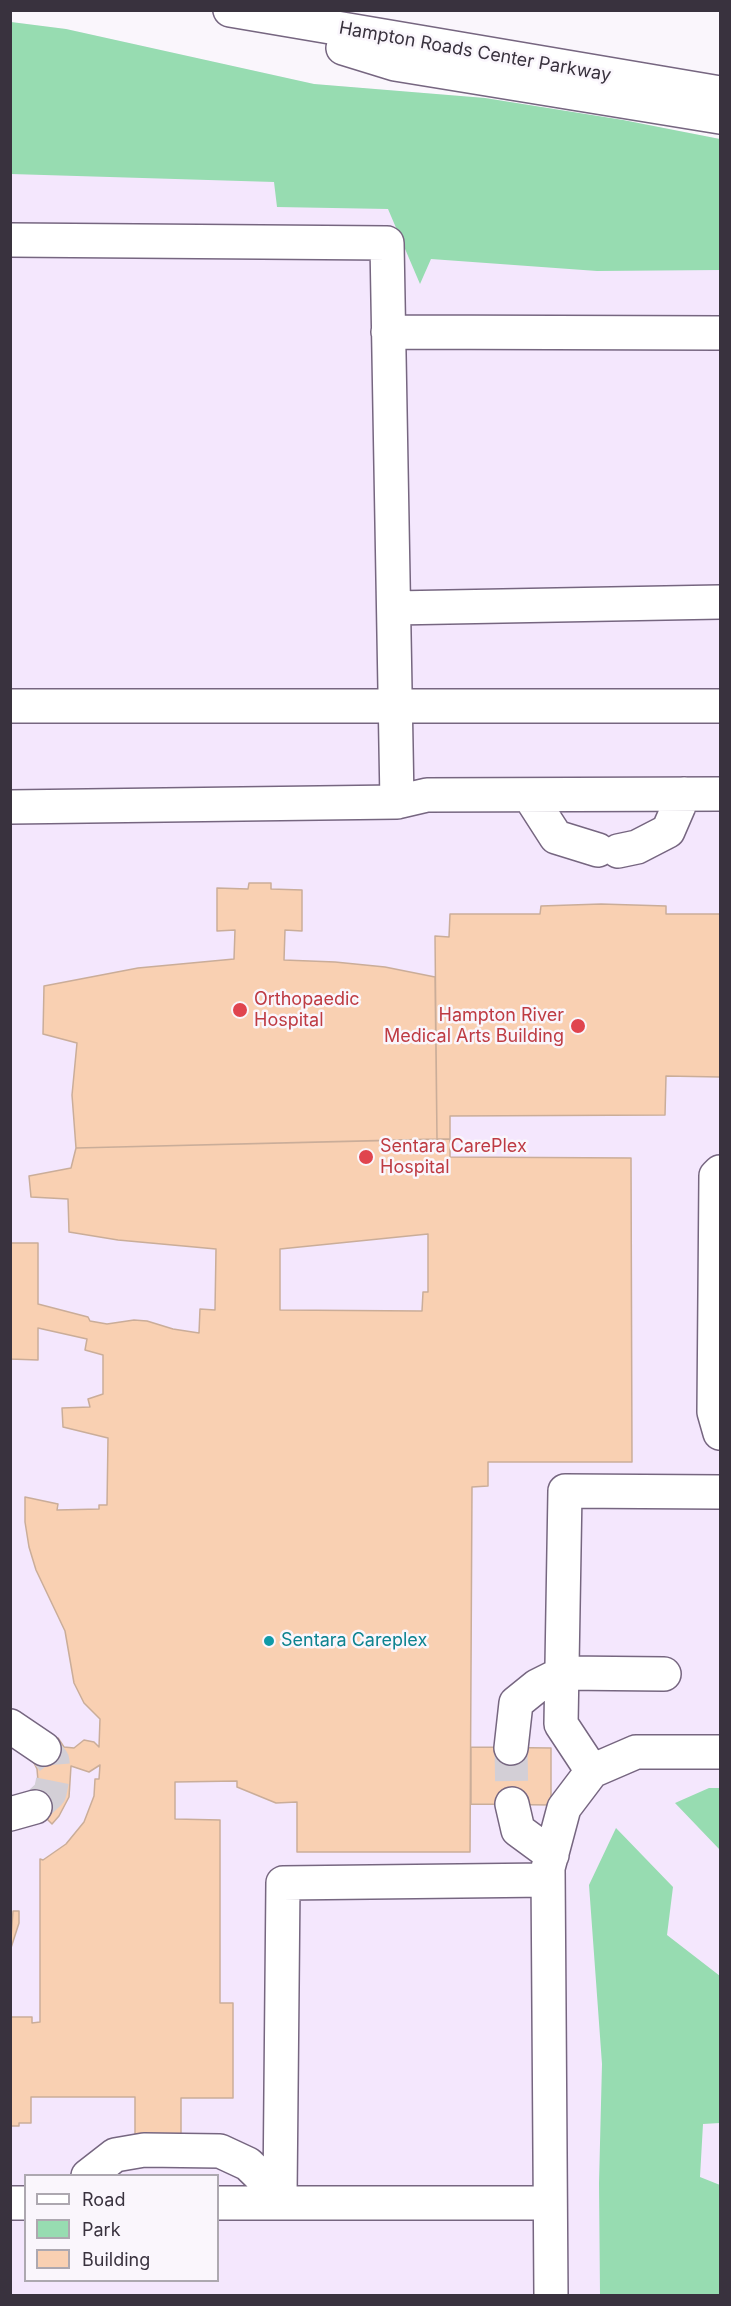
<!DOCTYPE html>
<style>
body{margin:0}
#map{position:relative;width:731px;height:2306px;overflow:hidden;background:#faf6fc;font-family:Inter,sans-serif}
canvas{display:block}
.frame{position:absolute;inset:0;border:12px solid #39323e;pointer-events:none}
.legend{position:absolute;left:24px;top:2174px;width:195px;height:108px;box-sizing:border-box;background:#faf6fc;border:2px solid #ada8b0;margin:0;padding:8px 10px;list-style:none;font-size:18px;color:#39323e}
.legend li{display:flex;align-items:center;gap:12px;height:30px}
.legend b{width:30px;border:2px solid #ada8b0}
</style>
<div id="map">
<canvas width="731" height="2306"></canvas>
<div class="frame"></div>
<ul class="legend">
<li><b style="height:8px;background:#fff"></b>Road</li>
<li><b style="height:16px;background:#97dcb1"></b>Park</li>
<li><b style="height:16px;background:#f9d0b2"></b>Building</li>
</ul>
</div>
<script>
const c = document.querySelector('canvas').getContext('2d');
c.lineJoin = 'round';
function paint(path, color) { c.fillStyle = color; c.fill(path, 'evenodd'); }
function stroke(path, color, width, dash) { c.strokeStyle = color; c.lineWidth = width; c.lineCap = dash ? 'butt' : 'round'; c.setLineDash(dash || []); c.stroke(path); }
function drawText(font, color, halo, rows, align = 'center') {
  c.font = font + ' Inter,sans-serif'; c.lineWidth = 5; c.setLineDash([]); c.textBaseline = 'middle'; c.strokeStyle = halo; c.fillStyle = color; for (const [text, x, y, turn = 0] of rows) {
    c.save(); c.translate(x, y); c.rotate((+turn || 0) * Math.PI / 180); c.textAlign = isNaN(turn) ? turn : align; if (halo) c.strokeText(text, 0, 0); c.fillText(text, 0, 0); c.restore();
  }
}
paint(new Path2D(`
 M 11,22 L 66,29 L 314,84 L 485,98 L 623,120 L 720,139 L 720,2295 L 11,2296 ZM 26,2176 L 218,2176 L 218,2280 L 26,2280 Z`), '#f4e7fd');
paint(new Path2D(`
 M 11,22 L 66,29 L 314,84 L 485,98 L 623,120 L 720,139 L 720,270 L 597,271 L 431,259 L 420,284 L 388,209 L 277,207 L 274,182 L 11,174 Z
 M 709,1788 L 720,1788 L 720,1850 L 675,1803 Z
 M 616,1828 L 673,1887 L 667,1935 L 720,1976 L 720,2123 L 703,2124 L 700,2177 L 720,2185 L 720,2295 L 600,2295 L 599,2183 L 602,2064 L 589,1885 Z`), '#97dcb1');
const building = new Path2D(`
 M 249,883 L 271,883 L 271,889 L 302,890 L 302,931 L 285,930 L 284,960 L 335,962 L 385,967 L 435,977 L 437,1139 L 76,1148 L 72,1095 L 77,1043 L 43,1034 L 44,986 L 138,968 L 234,959 L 235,930 L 217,931 L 217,888 L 248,889 Z
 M 601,904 L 666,906 L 666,914 L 720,914 L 720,1077 L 666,1076 L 665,1115 L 450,1116 L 450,1139 L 437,1139 L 435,936 L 449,937 L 450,914 L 540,914 L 541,906 Z
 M 450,1139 L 450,1157 L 631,1158 L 632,1462 L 488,1462 L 488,1486 L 472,1487 L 470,1852 L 297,1852 L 297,1802 L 276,1803 L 237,1787 L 237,1781 L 175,1782 L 175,1819 L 220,1820 L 220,2003 L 233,2003 L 233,2098 L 181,2098 L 181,2135 L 135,2134 L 135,2097 L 31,2097 L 31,2123 L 19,2123 L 19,2126 L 10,2126 L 10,2017 L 32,2017 L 32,2023 L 40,2022 L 40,1859 L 43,1860 L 66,1844 L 84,1822 L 94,1796 L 95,1779 L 99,1779 L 100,1765 L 89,1772 L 71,1766 L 69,1797 L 59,1816 L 52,1824 L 29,1801 L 36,1792 L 38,1781 L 37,1769 L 32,1759 L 58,1738 L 64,1747 L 74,1748 L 84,1740 L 94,1742 L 99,1747 L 100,1719 L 84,1703 L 74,1683 L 65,1631 L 36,1570 L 29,1547 L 25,1522 L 25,1497 L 58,1504 L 57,1510 L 99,1509 L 99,1505 L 107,1505 L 108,1438 L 63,1427 L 62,1408 L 90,1407 L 88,1399 L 103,1394 L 103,1355 L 85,1350 L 87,1339 L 38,1328 L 38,1360 L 10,1359 L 10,1243 L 38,1243 L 38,1304 L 88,1317 L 90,1321 L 107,1324 L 134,1320 L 147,1321 L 173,1329 L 199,1333 L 200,1309 L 215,1310 L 216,1249 L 118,1240 L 69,1232 L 68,1199 L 31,1197 L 29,1176 L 71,1168 L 76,1148 ZM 428,1234 L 428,1292 L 423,1292 L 422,1311 L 280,1310 L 280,1249 Z
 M 471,1747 L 551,1748 L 551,1805 L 471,1804 Z
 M 13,1911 L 19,1911 L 19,1923 L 10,1951 Z`);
paint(building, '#f9d0b2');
stroke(building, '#caad99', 1.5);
stroke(new Path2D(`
 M 511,1748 L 512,1804
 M 35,1807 L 50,1793 L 54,1773 L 53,1761 L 44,1749`), '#d3cfd6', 33, [33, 16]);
const minor = new Path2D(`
 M 10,240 L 387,243 L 397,802
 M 388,332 L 720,333
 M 394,608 L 720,602
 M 10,706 L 720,706
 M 529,795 L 556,837 L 598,850
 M 10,807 L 397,802 L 427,795 L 720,794
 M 618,851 L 637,847 L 668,831 L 684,794
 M 720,1172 L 716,1176 L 714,1412 L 720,1433
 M 10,1726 L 44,1749
 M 511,1748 L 516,1703 L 537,1686 L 563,1673 L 664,1674
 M 592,1771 L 561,1724 L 565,1491 L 720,1492
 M 512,1804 L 518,1830 L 552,1855
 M 10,1814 L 35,1807
 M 88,2176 L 115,2155 L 144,2150 L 220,2151 L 248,2164 L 288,2203
 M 280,2195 L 283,1883 L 548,1880
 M 10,2203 L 26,2203
 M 218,2203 L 550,2203
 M 551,2296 L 548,1868 L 564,1808 L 592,1771 L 636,1752 L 720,1752`);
const major = new Path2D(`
 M 230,10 L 720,93
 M 343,48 L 395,64 L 720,117`);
stroke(minor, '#766680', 36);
stroke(major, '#766680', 36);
stroke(minor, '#fff', 33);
stroke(major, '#fff', 33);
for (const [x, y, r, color] of [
 [240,1010,8,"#e0444e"],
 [578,1026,8,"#e0444e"],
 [366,1157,8,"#e0444e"],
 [269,1641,6,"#0f9aa8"]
]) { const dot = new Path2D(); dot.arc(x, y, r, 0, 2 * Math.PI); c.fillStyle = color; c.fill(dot); stroke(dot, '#faf6fc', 2); }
drawText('18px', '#39323e', '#faf6fc', [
 ["Hampton Roads Center Parkway",475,52,10]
]);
drawText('18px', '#be3a42', '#faf6fc', [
 ["Orthopaedic",254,1000],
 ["Hospital",254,1021],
 ["Hampton River",564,1016,"right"],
 ["Medical Arts Building",564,1037,"right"],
 ["Sentara CarePlex",380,1147],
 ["Hospital",380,1168]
], 'left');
drawText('18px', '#0d838f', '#faf6fc', [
 ["Sentara Careplex",281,1641]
], 'left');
</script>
